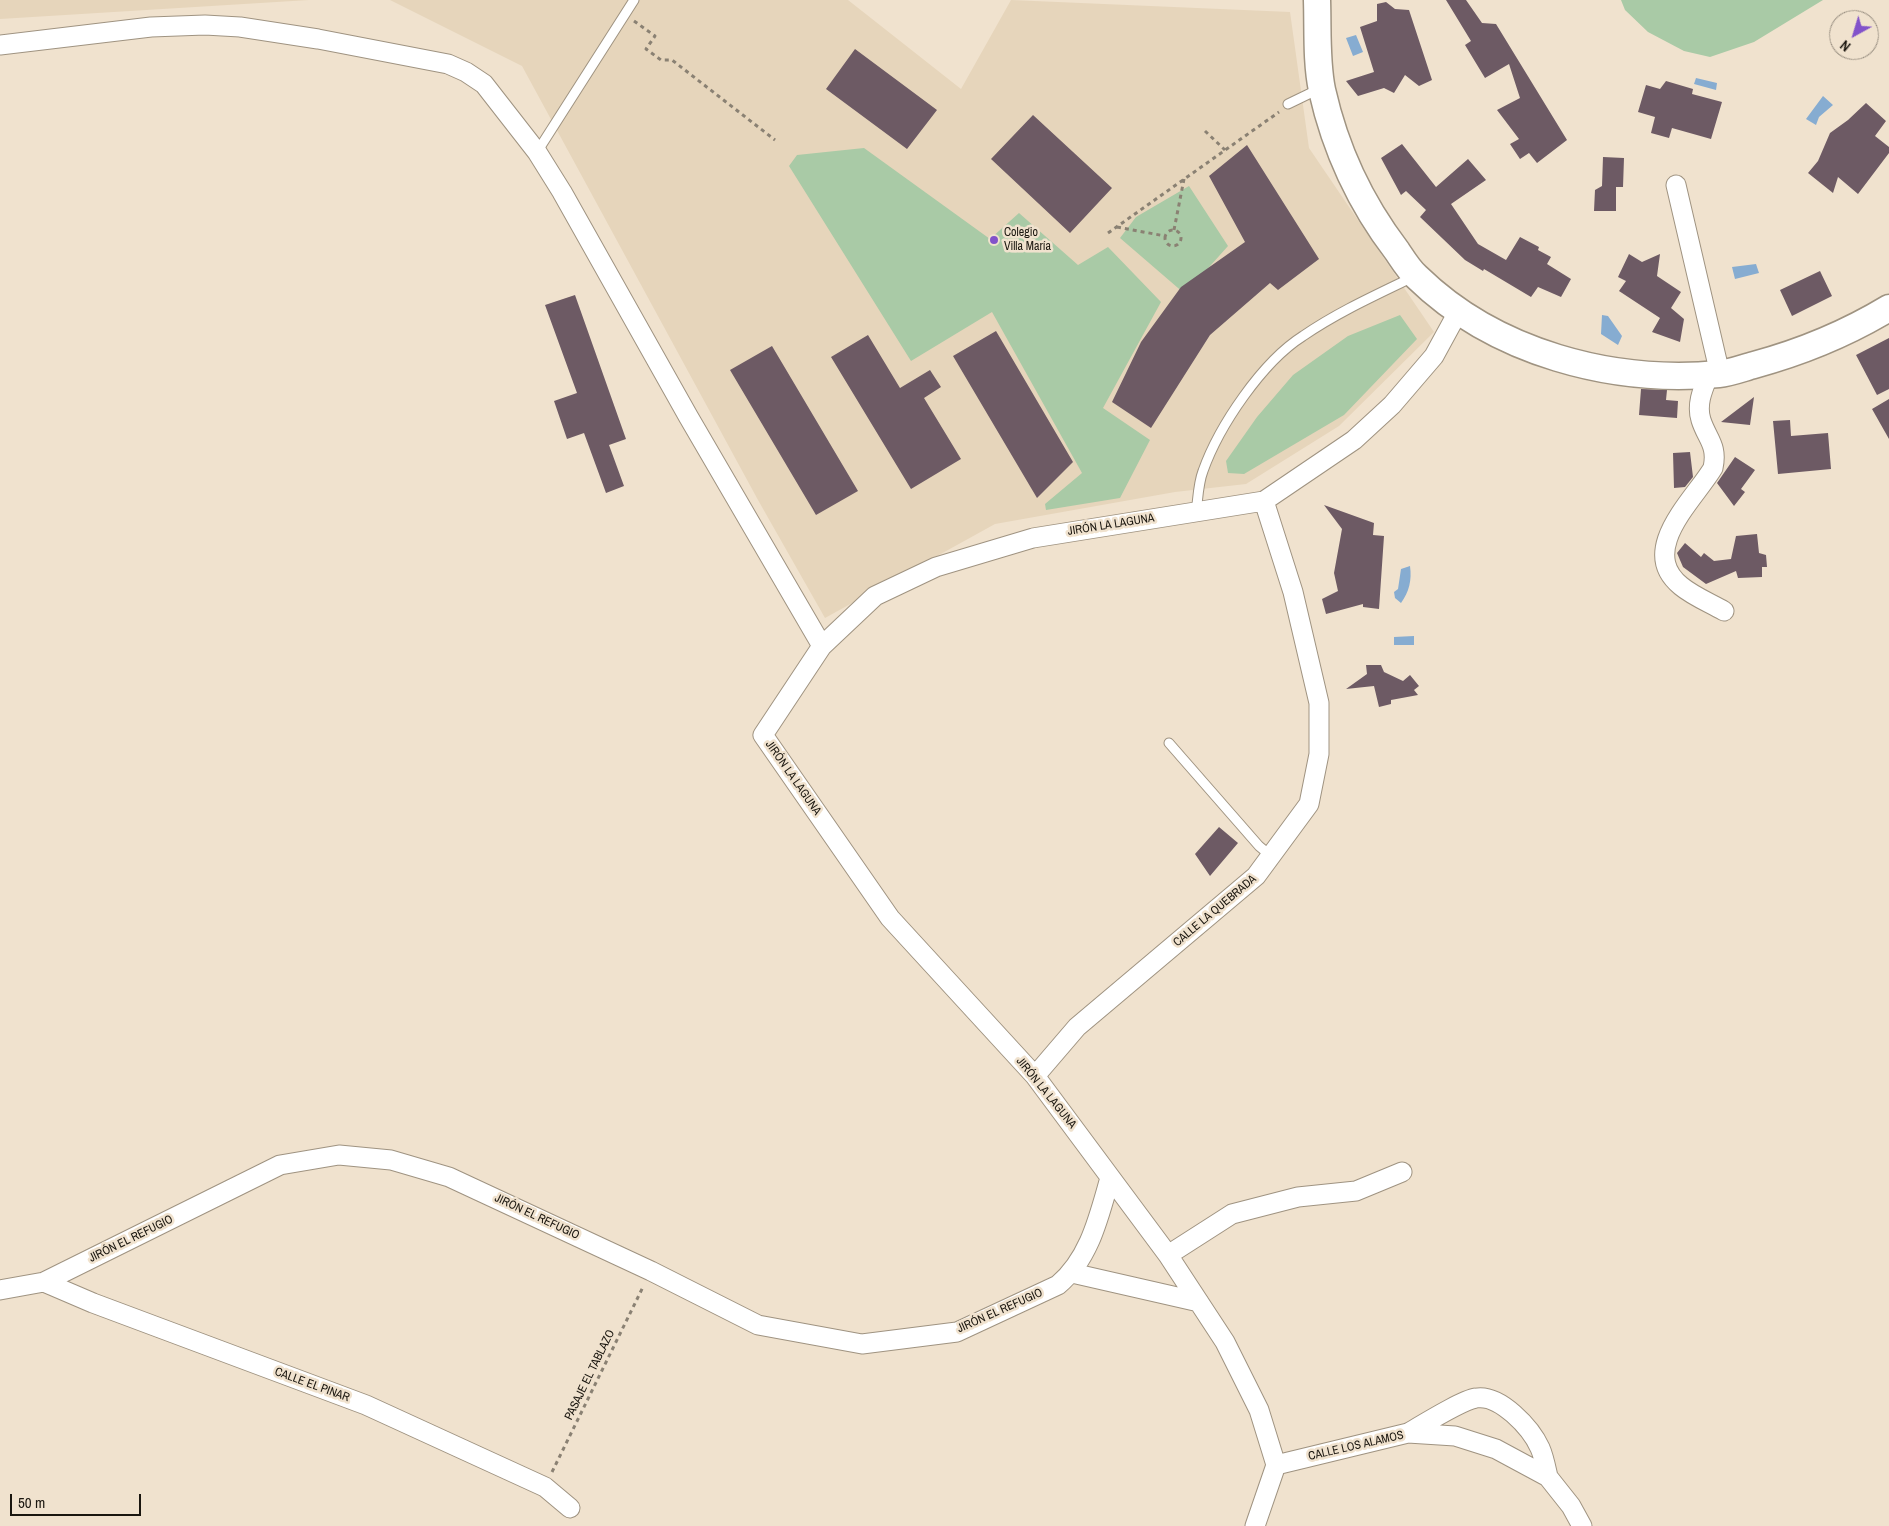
<!DOCTYPE html>
<meta charset="utf-8">
<style>
body{margin:0}
#map{position:relative;width:1889px;height:1526px;overflow:hidden;background:#f0e2ce;font-family:"Archivo Narrow",sans-serif}
canvas{display:block}
.north{position:absolute;left:1829px;top:10px;width:50px;height:50px;box-sizing:border-box;background:#f0e2ce;border:1px solid #9a9082;border-radius:50%;rotate:219deg;font-size:14px;font-weight:700;line-height:20px;text-align:center;color:#1a160f}
.north::after{content:'';display:block;margin:auto;width:18px;height:22px;background:#8252ca;clip-path:polygon(50% 0,100% 100%,50% 72%,0 100%)}
.scale{position:absolute;left:10px;top:1494px;width:131px;height:22px;box-sizing:border-box;border:2px solid #1a160f;border-top:0;padding-left:6px;font-size:15px;line-height:18px;white-space:nowrap;color:#1a160f;-webkit-text-stroke:4px #f0e2ce;paint-order:stroke}
</style>
<div id="map">
<canvas width="1889" height="1526"></canvas>
<div class="north">N</div>
<div class="scale">50 m</div>
</div>
<script>
const c = document.querySelector('canvas').getContext('2d');
c.lineJoin = 'round';
function paint(path, color) { c.fillStyle = color; c.fill(path, 'evenodd'); }
function stroke(path, color, width, dash) { c.strokeStyle = color; c.lineWidth = width; c.lineCap = dash ? 'butt' : 'round'; c.setLineDash(dash || []); c.stroke(path); }
function drawText(font, color, halo, rows, align = 'center') {
  c.font = font + ' "Archivo Narrow",sans-serif'; c.lineWidth = 5; c.setLineDash([]); c.textBaseline = 'middle'; c.strokeStyle = halo; c.fillStyle = color; for (const [text, x, y, turn = 0] of rows) {
    c.save(); c.translate(x, y); c.rotate((+turn || 0) * Math.PI / 180); c.textAlign = isNaN(turn) ? turn : align; if (halo) c.strokeText(text, 0, 0); c.fillText(text, 0, 0); c.restore();
  }
}
paint(new Path2D(`
 M 0,0 L 309,0 L 0,19 Z
 M 390,0 L 848,0 L 961,89 L 1011,0 L 1290,12 L 1309,148 L 1434,332 L 1339,426 L 1246,484 L 1175,492 L 995,524 L 825,618 L 758,500 L 522,66 Z`), '#e6d5bb');
paint(new Path2D(`
 M 1621,0 L 1823,0 L 1754,42 L 1710,57 L 1684,51 L 1648,32 L 1625,10 Z
 M 864,148 L 990,239 L 1019,213 L 1078,265 L 1108,247 L 1161,302 L 1103,408 L 1150,440 L 1120,498 L 1046,510 L 1045,504 L 1082,473 L 992,312 L 911,361 L 789,166 L 797,155 Z
 M 1189,186 L 1228,246 L 1185,294 L 1120,238 L 1136,217 Z
 M 1400,315 L 1417,339 L 1344,415 L 1244,474 L 1228,473 L 1226,461 L 1257,417 L 1293,375 L 1348,336 Z`), '#a9caa6');
paint(new Path2D(`
 M 1356,35 L 1363,52 L 1353,56 L 1346,38 Z
 M 1696,78 L 1717,83 L 1716,90 L 1694,84 Z
 M 1823,96 L 1833,105 L 1819,117 L 1816,125 L 1806,119 Z
 M 1756,264 L 1759,273 L 1735,279 L 1732,267 Z
 M 1602,315 L 1608,316 L 1622,336 L 1618,345 L 1601,334 Z
 M 1410,566 C 1412,580 1409,592 1401,603 L 1395,598 L 1394,592 L 1398,589 L 1401,569 Z
 M 1414,636 L 1414,645 L 1394,645 L 1394,637 Z`), '#86acd1');
paint(new Path2D(`
 M 1446,0 L 1466,0 L 1482,23 L 1496,24 L 1567,140 L 1537,163 L 1529,153 L 1520,159 L 1510,144 L 1519,139 L 1497,110 L 1520,98 L 1509,64 L 1485,78 L 1465,45 L 1471,41 Z
 M 1386,2 L 1395,9 L 1409,10 L 1432,80 L 1419,86 L 1405,75 L 1394,93 L 1384,88 L 1358,96 L 1346,81 L 1374,72 L 1360,27 L 1377,21 L 1377,4 Z
 M 855,49 L 937,110 L 907,149 L 826,89 Z
 M 1666,81 L 1693,89 L 1692,94 L 1722,102 L 1711,139 L 1672,128 L 1669,138 L 1651,133 L 1655,117 L 1638,112 L 1646,85 L 1660,89 Z
 M 1866,103 L 1886,121 L 1875,136 L 1889,147 L 1889,153 L 1858,194 L 1838,177 L 1833,193 L 1808,173 L 1818,161 L 1830,133 L 1848,120 Z
 M 1033,115 L 1112,188 L 1070,233 L 991,159 Z
 M 1402,144 L 1436,187 L 1468,159 L 1486,180 L 1451,204 L 1478,244 L 1506,260 L 1520,237 L 1539,247 L 1538,250 L 1551,257 L 1547,264 L 1571,279 L 1561,297 L 1538,287 L 1531,297 L 1484,269 L 1483,271 L 1465,260 L 1420,217 L 1426,210 L 1406,191 L 1401,195 L 1381,158 Z
 M 1247,145 L 1319,259 L 1278,290 L 1270,283 L 1210,335 L 1151,428 L 1112,402 L 1141,342 L 1181,287 L 1245,242 L 1209,176 Z
 M 1603,157 L 1624,158 L 1623,187 L 1616,187 L 1616,211 L 1594,211 L 1595,190 L 1602,186 Z
 M 1629,254 L 1642,262 L 1660,254 L 1657,276 L 1681,292 L 1671,308 L 1684,319 L 1680,342 L 1652,332 L 1660,318 L 1619,291 L 1626,281 L 1618,277 Z
 M 1820,271 L 1832,296 L 1792,316 L 1780,290 Z
 M 575,295 L 626,439 L 609,445 L 624,486 L 606,493 L 584,433 L 567,439 L 554,401 L 577,393 L 545,305 Z
 M 996,331 L 1073,462 L 1037,498 L 953,356 Z
 M 868,335 L 900,388 L 930,370 L 941,387 L 924,398 L 961,459 L 911,489 L 831,357 Z
 M 1889,338 L 1889,389 L 1877,395 L 1856,355 Z
 M 772,346 L 858,491 L 816,515 L 730,370 Z
 M 1641,389 L 1667,390 L 1666,400 L 1678,401 L 1677,418 L 1639,415 Z
 M 1754,397 L 1750,425 L 1721,422 Z
 M 1889,399 L 1889,439 L 1872,409 Z
 M 1790,420 L 1791,436 L 1828,433 L 1831,469 L 1778,474 L 1773,421 Z
 M 1690,452 L 1693,477 L 1685,487 L 1674,488 L 1673,453 Z
 M 1735,457 L 1755,470 L 1741,489 L 1745,492 L 1734,506 L 1717,483 Z
 M 1324,505 L 1374,523 L 1373,535 L 1384,536 L 1379,609 L 1363,607 L 1363,604 L 1326,614 L 1322,599 L 1338,591 L 1334,573 L 1342,529 Z
 M 1757,534 L 1759,553 L 1766,555 L 1767,567 L 1762,567 L 1762,577 L 1738,578 L 1736,571 L 1706,584 L 1683,567 L 1677,553 L 1685,543 L 1701,557 L 1704,553 L 1714,561 L 1731,559 L 1736,536 Z
 M 1366,665 L 1381,665 L 1384,672 L 1403,681 L 1410,675 L 1419,686 L 1414,690 L 1418,695 L 1391,700 L 1391,704 L 1379,707 L 1374,686 L 1346,689 L 1367,674 Z
 M 1219,827 L 1238,843 L 1210,876 L 1195,854 Z`), '#6d5a64');
const lane = new Path2D(`
 M 1288,104 L 1319,89
 M 537,152 L 634,0
 M 1196,513 C 1198,499 1198,484 1203,471 C 1219,426 1262,362 1303,336 C 1338,312 1376,295 1413,277
 M 1169,743 L 1259,846 L 1271,856`);
const street = new Path2D(`
 M 0,45 L 151,27 L 205,25 L 240,27 L 318,39 L 448,64 L 466,72 L 484,84 L 537,152 L 562,192 L 688,416 L 822,646
 M 1676,185 L 1720,374
 M 1709,374 C 1703,389 1696,404 1701,420 C 1707,439 1718,445 1713,468 C 1694,500 1637,550 1681,586 C 1693,596 1710,603 1724,611
 M 1035,1076 L 1077,1027 L 1256,876 L 1309,804 L 1319,754 L 1319,703 L 1293,592 L 1264,501
 M 1168,1255 L 1232,1214 L 1298,1197 L 1356,1191 L 1402,1172
 M 1072,1273 L 1199,1302
 M 44,1282 L 93,1303 L 366,1405 L 545,1487 L 570,1508
 M 0,1290 L 44,1282 L 280,1165 L 339,1155 L 391,1160 L 449,1177 L 651,1271 L 758,1325 L 862,1344 L 957,1332 L 1058,1285 C 1090,1258 1099,1216 1110,1178
 M 1408,1433 C 1422,1425 1462,1400 1476,1398 C 1500,1394 1531,1428 1540,1448 C 1544,1457 1546,1468 1548,1477
 M 1276,1465 L 1408,1433 L 1455,1436 L 1496,1449 L 1548,1477 L 1571,1506 L 1582,1526
 M 1255,1526 L 1276,1465 L 1259,1410 L 1225,1342 L 1168,1255 L 1035,1076 L 890,918 L 763,735 L 822,646 L 875,596 L 936,567 L 1033,538 L 1264,501 L 1354,440 L 1392,405 L 1434,356 L 1458,312`);
const secondary = new Path2D(`
 M 1317,0 C 1318,29 1316,61 1322,90 C 1335,148 1361,204 1397,251 C 1403,260 1409,270 1417,277 C 1495,353 1612,384 1719,374 C 1730,373 1743,368 1754,365 C 1802,352 1846,334 1889,308`);
stroke(lane, '#9f9381', 11);
stroke(street, '#9f9381', 21);
stroke(secondary, '#9f9381', 29);
stroke(new Path2D(`
 M 634,21 L 655,36 L 646,49 L 661,60 L 672,60 L 775,140
 M 1205,131 L 1225,150
 M 1117,227 L 1165,236
 M 1174,230 L 1184,179
 M1165 238a8 8 0 1 1 16 0a8 8 0 1 1-16 0Z
 M 1108,233 L 1279,112
 M 552,1472 L 643,1287`), '#8a8173', 3, [4, 4]);
stroke(lane, '#fff', 9);
stroke(street, '#fff', 19);
stroke(secondary, '#fff', 26);
for (const [x, y, r, color] of [
 [994,240,5,"#8252ca"]
]) { const dot = new Path2D(); dot.arc(x, y, r, 0, 2 * Math.PI); c.fillStyle = color; c.fill(dot); stroke(dot, '#f0e2ce', 2); }
drawText('12px', '#1a160f', '#f0e2ce', [
 ["Colegio",1004,233],
 ["Villa María",1004,247]
], 'left');
drawText('12px', '#1a160f', '#f0e2ce', [
 ["JIRÓN LA LAGUNA",1111,525,-9],
 ["JIRÓN LA LAGUNA",793,778,55],
 ["CALLE LA QUEBRADA",1215,911,-40],
 ["JIRÓN LA LAGUNA",1046,1093,51],
 ["JIRÓN EL REFUGIO",537,1217,25],
 ["JIRÓN EL REFUGIO",131,1239,-26],
 ["JIRÓN EL REFUGIO",1000,1311,-24],
 ["PASAJE EL TABLAZO",590,1375,-64],
 ["CALLE EL PINAR",312,1385,20],
 ["CALLE LOS ALAMOS",1356,1446,-13]
]);
</script>
